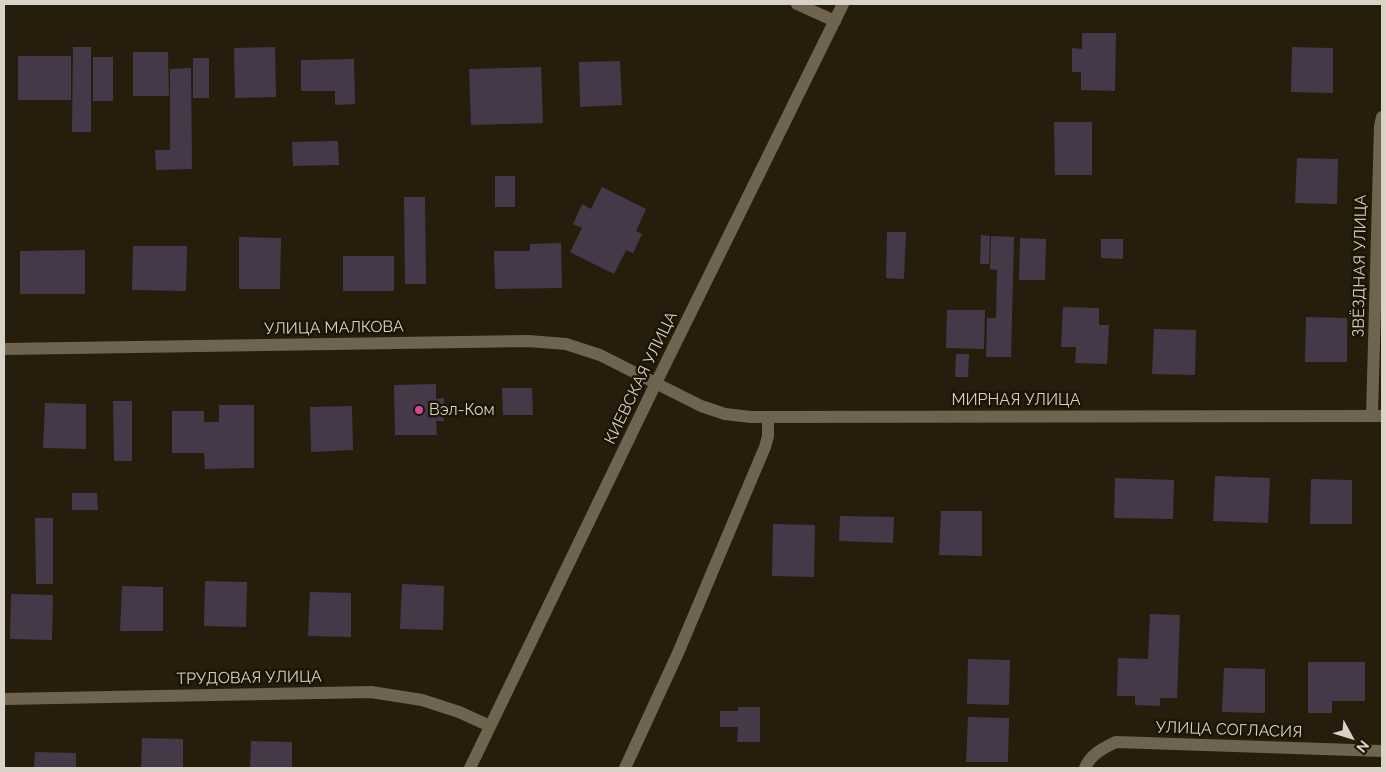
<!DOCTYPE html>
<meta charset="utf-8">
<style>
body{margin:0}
#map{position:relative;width:1386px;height:772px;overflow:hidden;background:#261d0c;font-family:Raleway,sans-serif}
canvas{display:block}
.frame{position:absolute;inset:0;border:5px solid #d8d2c7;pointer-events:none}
.north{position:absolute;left:1326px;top:712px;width:50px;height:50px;-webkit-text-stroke:4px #1c1404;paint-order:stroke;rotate:129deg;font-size:14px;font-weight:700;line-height:20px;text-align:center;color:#d8d2c7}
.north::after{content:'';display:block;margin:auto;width:18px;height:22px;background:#d8d2c7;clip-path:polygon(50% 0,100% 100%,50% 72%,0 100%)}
</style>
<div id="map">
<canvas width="1386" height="772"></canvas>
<div class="frame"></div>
<div class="north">N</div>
</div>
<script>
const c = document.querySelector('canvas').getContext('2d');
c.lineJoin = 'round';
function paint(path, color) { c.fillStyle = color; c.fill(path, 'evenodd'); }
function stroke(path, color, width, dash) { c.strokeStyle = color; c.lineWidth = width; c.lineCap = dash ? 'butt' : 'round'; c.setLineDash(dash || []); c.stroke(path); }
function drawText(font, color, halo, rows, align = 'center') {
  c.font = font + ' Raleway,sans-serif'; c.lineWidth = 5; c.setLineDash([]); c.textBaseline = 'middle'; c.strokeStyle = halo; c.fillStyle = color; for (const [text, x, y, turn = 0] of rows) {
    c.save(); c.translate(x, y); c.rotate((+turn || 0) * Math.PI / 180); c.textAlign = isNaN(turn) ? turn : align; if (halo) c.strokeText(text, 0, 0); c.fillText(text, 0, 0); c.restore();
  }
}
paint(new Path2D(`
 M 1082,33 L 1116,33 L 1115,91 L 1081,90 L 1081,72 L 1072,72 L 1072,48 L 1082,49 Z
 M 73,47 L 91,47 L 91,132 L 72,132 Z
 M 275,47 L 276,97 L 235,98 L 234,48 Z
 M 1292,47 L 1333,48 L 1333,93 L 1291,92 Z
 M 133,52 L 168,52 L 169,96 L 133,96 Z
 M 18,56 L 71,56 L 71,100 L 18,100 Z
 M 93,57 L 113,57 L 113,101 L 93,101 Z
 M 193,58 L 209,58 L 209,98 L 193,98 Z
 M 354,59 L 355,104 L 335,105 L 335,91 L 301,91 L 301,60 Z
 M 620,61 L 622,105 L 580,107 L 579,62 Z
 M 541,67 L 543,123 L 471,125 L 469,69 Z
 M 191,68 L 192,169 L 156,170 L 155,150 L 170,150 L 170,69 Z
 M 1054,122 L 1092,122 L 1092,175 L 1055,175 Z
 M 338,141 L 339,165 L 293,166 L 292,142 Z
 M 1297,158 L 1338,159 L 1337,204 L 1295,203 Z
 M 495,176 L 515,176 L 515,207 L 495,207 Z
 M 602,187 L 646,209 L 636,231 L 642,234 L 633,253 L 626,250 L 614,274 L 570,252 L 582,228 L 573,224 L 582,204 L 591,209 Z
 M 404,197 L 425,197 L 426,284 L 405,284 Z
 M 887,232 L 906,232 L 904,279 L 886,278 Z
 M 981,235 L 990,236 L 989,264 L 980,264 Z
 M 991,236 L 1014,237 L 1011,357 L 986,357 L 987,318 L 996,318 L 997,270 L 990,269 Z
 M 239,237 L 281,238 L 280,289 L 239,289 Z
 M 1020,238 L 1046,239 L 1045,280 L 1019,280 Z
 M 1101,239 L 1123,239 L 1123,259 L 1101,258 Z
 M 561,243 L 562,288 L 495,289 L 494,251 L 530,251 L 530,244 Z
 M 133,246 L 187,246 L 186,291 L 132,290 Z
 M 85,250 L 85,294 L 20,294 L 20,251 Z
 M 343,256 L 394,256 L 394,291 L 343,291 Z
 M 1063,307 L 1099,308 L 1099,325 L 1109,325 L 1107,364 L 1075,363 L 1076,347 L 1061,347 Z
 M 947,310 L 985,310 L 984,349 L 946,348 Z
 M 1306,317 L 1347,318 L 1347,362 L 1305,362 Z
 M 1154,329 L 1196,330 L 1195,375 L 1152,374 Z
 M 956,354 L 969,354 L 968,377 L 955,377 Z
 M 436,384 L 436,399 L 444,398 L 444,421 L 436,421 L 437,435 L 395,435 L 394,385 Z
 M 502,388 L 532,388 L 533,415 L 503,415 Z
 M 113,401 L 132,401 L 132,461 L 114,461 Z
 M 45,403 L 86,404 L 86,449 L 43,448 Z
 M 219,405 L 254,405 L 254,468 L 205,469 L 204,453 L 172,453 L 172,411 L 204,411 L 204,422 L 219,422 Z
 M 352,406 L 353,450 L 311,452 L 310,407 Z
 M 1215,476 L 1270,478 L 1268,523 L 1213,521 Z
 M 1115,478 L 1174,480 L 1173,519 L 1114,518 Z
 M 1311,479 L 1352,480 L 1352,524 L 1310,524 Z
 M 72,493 L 97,493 L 98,510 L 72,510 Z
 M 941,511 L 982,511 L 982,556 L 939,555 Z
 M 840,516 L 894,517 L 893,543 L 839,541 Z
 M 35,518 L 53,518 L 53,584 L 36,584 Z
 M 773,524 L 815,525 L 814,577 L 772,576 Z
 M 205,581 L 247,582 L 246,627 L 204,626 Z
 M 402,584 L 444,586 L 443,630 L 400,629 Z
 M 122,586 L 163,587 L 163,631 L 120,631 Z
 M 310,592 L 351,593 L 351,637 L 308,636 Z
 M 11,594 L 53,595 L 52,640 L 10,639 Z
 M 1150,614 L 1180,615 L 1177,698 L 1160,698 L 1160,706 L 1135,705 L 1135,696 L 1117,696 L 1118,658 L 1148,659 Z
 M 968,659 L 1010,660 L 1009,705 L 967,704 Z
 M 1308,662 L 1365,662 L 1365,701 L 1332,701 L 1332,713 L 1308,713 Z
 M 1224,668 L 1265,669 L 1265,713 L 1222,712 Z
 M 738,707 L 760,707 L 760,742 L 737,742 L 738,727 L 720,727 L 720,711 L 738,711 Z
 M 968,717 L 1009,718 L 1008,762 L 966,762 Z
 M 142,738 L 183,739 L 183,768 L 141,768 Z
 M 251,741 L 292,742 L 292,768 L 250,768 Z
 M 35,752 L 76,753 L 76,768 L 34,768 Z`), '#453949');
stroke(new Path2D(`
 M 625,768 L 678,653 L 765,447 L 768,436 L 768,417`), '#6e6450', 12);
stroke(new Path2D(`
 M 797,4 L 835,21
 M 4,349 L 528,341 L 566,344 L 600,355 L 701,406 L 725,414 L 751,417 L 1382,416
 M 1372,415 L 1380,126 L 1382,117
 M 4,699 L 371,692 L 422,700 L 459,712 L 490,726
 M 1085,768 C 1090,755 1103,748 1116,742 L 1382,751`), '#6e6450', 12);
stroke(new Path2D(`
 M 470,768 L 656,383 L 843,4`), '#6e6450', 12);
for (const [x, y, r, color] of [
 [419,410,5,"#d1479c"]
]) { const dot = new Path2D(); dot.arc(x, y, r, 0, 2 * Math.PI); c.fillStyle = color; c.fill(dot); stroke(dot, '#1c1404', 2); }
drawText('16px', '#d8d2c7', '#1c1404', [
 ["ЗВЁЗДНАЯ УЛИЦА",1360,266,-89],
 ["УЛИЦА МАЛКОВА",334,328,-1],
 ["КИЕВСКАЯ УЛИЦА",641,378,-64],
 ["МИРНАЯ УЛИЦА",1016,400],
 ["ТРУДОВАЯ УЛИЦА",249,678,-1],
 ["УЛИЦА СОГЛАСИЯ",1229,730,2]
]);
drawText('16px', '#d8d2c7', '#1c1404', [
 ["Вэл-Ком",429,410]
], 'left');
</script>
